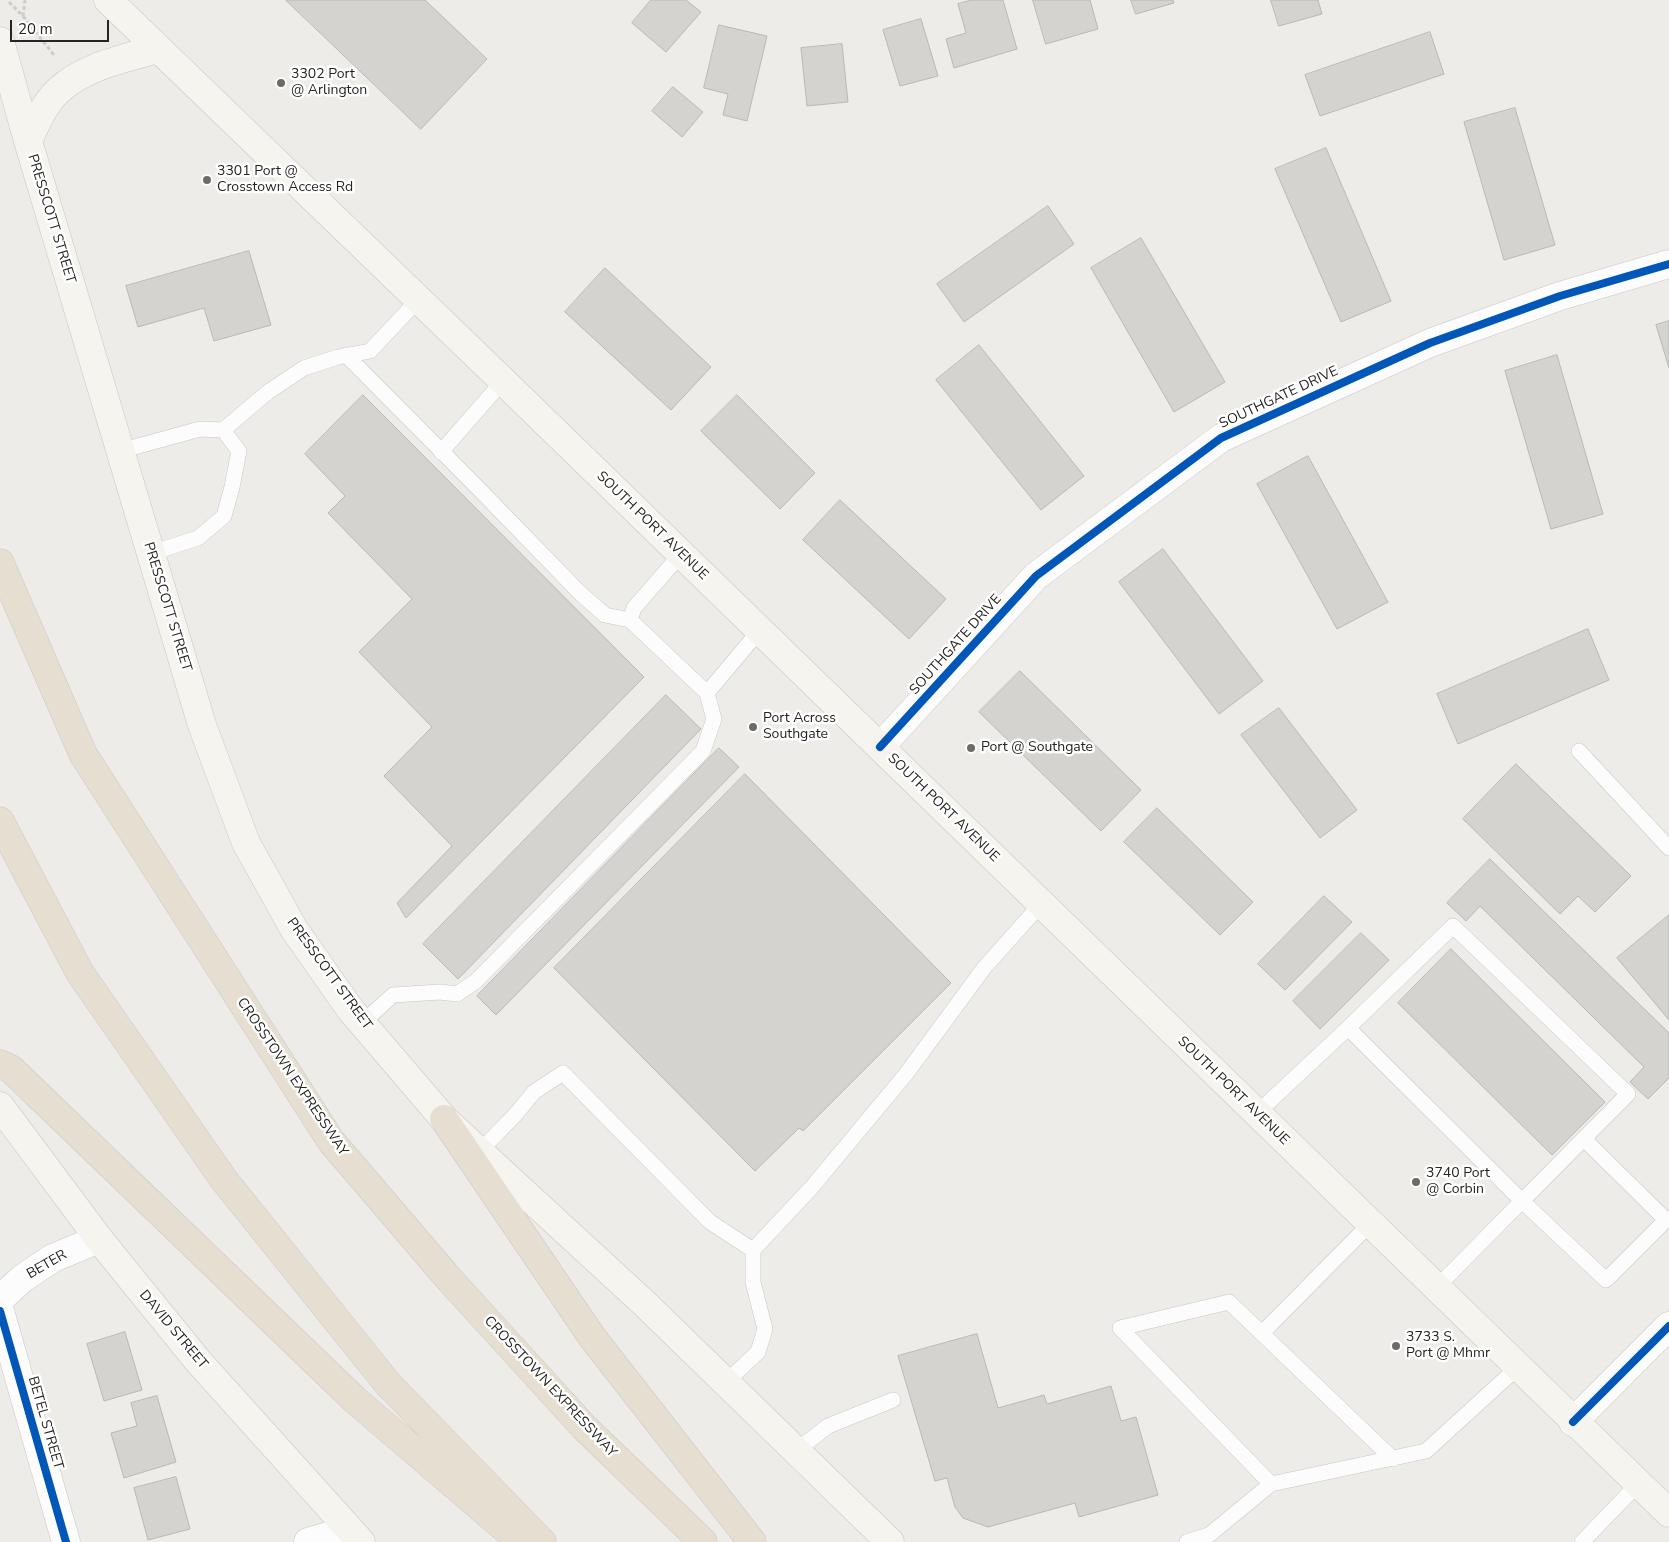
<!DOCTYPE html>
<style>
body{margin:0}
#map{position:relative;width:1669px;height:1542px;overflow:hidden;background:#edece8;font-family:"Nunito Sans",sans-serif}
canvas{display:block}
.scale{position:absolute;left:10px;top:20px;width:99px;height:22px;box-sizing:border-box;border:2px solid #262522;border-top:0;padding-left:6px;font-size:15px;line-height:18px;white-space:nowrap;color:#262522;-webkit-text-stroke:4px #fff;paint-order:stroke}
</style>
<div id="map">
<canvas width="1669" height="1542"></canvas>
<div class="scale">20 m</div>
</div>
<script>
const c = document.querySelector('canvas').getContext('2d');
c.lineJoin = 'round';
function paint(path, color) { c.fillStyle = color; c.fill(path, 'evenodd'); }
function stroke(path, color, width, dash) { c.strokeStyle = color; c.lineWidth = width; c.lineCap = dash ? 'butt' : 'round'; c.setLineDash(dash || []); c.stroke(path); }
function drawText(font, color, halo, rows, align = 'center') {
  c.font = font + ' "Nunito Sans",sans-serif'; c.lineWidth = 5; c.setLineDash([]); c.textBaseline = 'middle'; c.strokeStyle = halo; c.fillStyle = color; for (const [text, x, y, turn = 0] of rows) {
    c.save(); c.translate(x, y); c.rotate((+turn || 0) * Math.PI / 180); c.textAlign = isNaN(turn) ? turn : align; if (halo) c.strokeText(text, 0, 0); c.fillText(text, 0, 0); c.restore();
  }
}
const building = new Path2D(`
 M 286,0 L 425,0 L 487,59 L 421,129 Z
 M 651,0 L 686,0 L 701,12 L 666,52 L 632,23 Z
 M 972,0 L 1003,0 L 1017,49 L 954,68 L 946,39 L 966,33 L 958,4 Z
 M 1033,0 L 1090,0 L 1098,29 L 1046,44 Z
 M 1131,0 L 1173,0 L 1174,3 L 1136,14 Z
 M 1271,0 L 1318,0 L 1322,14 L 1279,26 Z
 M 921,19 L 938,76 L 900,86 L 883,30 Z
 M 719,25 L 767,36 L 747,121 L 723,115 L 728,94 L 704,88 Z
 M 1430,32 L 1444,74 L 1320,116 L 1305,75 Z
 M 842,44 L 848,102 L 807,106 L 801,48 Z
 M 673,87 L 703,112 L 682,137 L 652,111 Z
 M 1515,108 L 1555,245 L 1504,260 L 1464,122 Z
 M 1326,148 L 1391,301 L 1341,322 L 1275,169 Z
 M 1048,206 L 1074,244 L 964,322 L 937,284 Z
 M 1141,238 L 1225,382 L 1174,412 L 1091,268 Z
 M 249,251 L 271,325 L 214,341 L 204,308 L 138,327 L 126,286 Z
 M 605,268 L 711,367 L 671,410 L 565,312 Z
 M 1669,321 L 1669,368 L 1656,325 Z
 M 979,345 L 1084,476 L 1041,510 L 936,380 Z
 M 1557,355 L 1603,514 L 1551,529 L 1505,371 Z
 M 363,395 L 644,677 L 406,918 L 397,903 L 452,846 L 384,776 L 432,727 L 359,652 L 412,599 L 328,513 L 345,496 L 305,454 Z
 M 737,395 L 815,473 L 780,509 L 701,431 Z
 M 1308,456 L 1388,602 L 1337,629 L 1257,484 Z
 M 840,500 L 946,599 L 909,639 L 803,540 Z
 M 1163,549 L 1263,681 L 1219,714 L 1119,582 Z
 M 1588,629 L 1609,680 L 1458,744 L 1437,694 Z
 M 1020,671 L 1141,790 L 1101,831 L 979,712 Z
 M 666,695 L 701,729 L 458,979 L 423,944 Z
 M 1279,708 L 1357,810 L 1320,838 L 1241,735 Z
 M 719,748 L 739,767 L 496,1015 L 477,996 Z
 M 1516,764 L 1631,876 L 1595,912 L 1578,896 L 1560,914 L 1463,819 Z
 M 745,774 L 951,983 L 803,1131 L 799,1128 L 755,1171 L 554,968 Z
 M 1157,808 L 1253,902 L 1220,935 L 1124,842 Z
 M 1490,859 L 1669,1033 L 1669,1078 L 1648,1099 L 1630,1082 L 1644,1067 L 1480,906 L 1466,921 L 1447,903 Z
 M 1324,896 L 1352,922 L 1285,990 L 1258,964 Z
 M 1669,915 L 1669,1020 L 1617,958 Z
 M 1361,933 L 1389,960 L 1320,1029 L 1293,1001 Z
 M 1451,949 L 1605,1102 L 1552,1155 L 1398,1003 Z
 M 125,1332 L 142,1390 L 104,1401 L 87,1344 Z
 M 977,1334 L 998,1408 L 1044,1395 L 1047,1404 L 1111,1386 L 1121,1421 L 1136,1417 L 1158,1495 L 1079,1517 L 1075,1503 L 988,1527 L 963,1518 L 955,1507 L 947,1478 L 935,1481 L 898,1356 Z
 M 157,1396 L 176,1462 L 124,1478 L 111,1433 L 137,1426 L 131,1403 Z
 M 176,1477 L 190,1529 L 148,1540 L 134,1488 Z`);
paint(building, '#d4d3d0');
stroke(building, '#b9b8b5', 1);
const lane = new Path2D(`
 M 346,355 L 475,485 L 581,594 L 605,615 L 630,620
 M 223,430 L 268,392 L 304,368 L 338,357 L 370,351 L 418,300
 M 120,451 L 200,429 L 223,430 L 239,451 L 232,487 L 224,516 L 198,538 L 151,553
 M 441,452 L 503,381
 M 681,554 L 634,608 L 630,620 L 707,693
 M 1579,751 L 1669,848
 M 362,1023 L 393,995 L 440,992 L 457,994 L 476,981 L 703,751 L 714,719 L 707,693 L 760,630
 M 1348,1028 L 1453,926 L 1628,1094 L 1522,1201 L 1606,1280 L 1666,1220 L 1584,1139
 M 1256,1114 L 1348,1028 L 1522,1201 L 1436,1288
 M 476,1155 L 515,1115 L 534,1092 L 563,1073 L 710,1222 L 753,1250
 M 1262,1333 L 1370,1224
 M 725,1383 L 758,1352 L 765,1329 L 753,1282 L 753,1250 L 812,1187 L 906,1074 L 984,968 L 1041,904
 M 796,1451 L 828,1426 L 893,1400
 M 1271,1484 L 1120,1328 L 1229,1302 L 1393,1459
 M 1187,1542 L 1209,1535 L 1271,1484 L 1426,1451 L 1518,1367
 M 1582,1542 L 1638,1484`);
const street = new Path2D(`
 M 880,747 L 1036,576 L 1221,438 L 1430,343 L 1560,296 L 1669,264
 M 0,1299 L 23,1278 L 53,1258 L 99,1239
 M 0,1311 L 66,1542
 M 1573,1422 L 1669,1326
 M 308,1542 L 349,1530`);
const secondary = new Path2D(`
 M 108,0 L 503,381 L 1669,1513
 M 0,41 L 28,141 L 202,725 L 246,843 L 294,929 L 350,1009 L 444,1119 L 644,1303 L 890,1542
 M 28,141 C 36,124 44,104 58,91 C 84,66 124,59 157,49
 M 0,1106 L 99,1239 L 198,1361 L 361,1542`);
const highway = new Path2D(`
 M 0,563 L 83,754 L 331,1141 L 449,1279 L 584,1427 L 703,1542
 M 0,821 L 80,973 L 224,1180 L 388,1384 L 542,1542
 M 0,1064 L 11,1069 L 355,1400 L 514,1536
 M 444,1119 L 592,1337 L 752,1542`);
stroke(lane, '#c8c7c4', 16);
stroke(street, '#c8c7c4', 29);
stroke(secondary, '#c8c7c4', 29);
stroke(highway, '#c9c8c7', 29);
stroke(new Path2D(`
 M 9,2 L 23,16 L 25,0
 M 23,16 L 54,55`), '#cccccb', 3, [4, 2.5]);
stroke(lane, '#fcfcfc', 15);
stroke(street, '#fcfcfc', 28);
stroke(secondary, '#f6f4ef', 28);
stroke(highway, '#e6dfd1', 28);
stroke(new Path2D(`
 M 880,747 L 1036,576 L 1221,438 L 1430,343 L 1560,296 L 1669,264
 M 0,1311 L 66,1542
 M 1573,1422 L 1669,1326`), '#0057b8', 8);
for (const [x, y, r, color] of [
 [281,83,5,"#6c6b67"],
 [207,180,5,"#6c6b67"],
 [753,727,5,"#6c6b67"],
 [971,748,5,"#6c6b67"],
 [1416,1182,5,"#6c6b67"],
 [1396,1346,5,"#6c6b67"]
]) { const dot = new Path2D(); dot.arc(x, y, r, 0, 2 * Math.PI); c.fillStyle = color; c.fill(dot); stroke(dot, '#fff', 2); }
drawText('14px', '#262522', '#fff', [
 ["3302 Port",291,75],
 ["@ Arlington",291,91],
 ["3301 Port @",217,172],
 ["Crosstown Access Rd",217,188],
 ["Port Across",763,719],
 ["Southgate",763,735],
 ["Port @ Southgate",981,748],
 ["3740 Port",1426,1174],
 ["@ Corbin",1426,1190],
 ["3733 S.",1406,1338],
 ["Port @ Mhmr",1406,1354]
], 'left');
drawText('14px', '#262522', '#fff', [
 ["PRESSCOTT STREET",51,219,73],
 ["SOUTHGATE DRIVE",1279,398,-25],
 ["SOUTH PORT AVENUE",652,526,44],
 ["PRESSCOTT STREET",167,607,73],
 ["SOUTHGATE DRIVE",956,645,-48],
 ["SOUTH PORT AVENUE",943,808,44],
 ["PRESSCOTT STREET",329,974,54],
 ["CROSSTOWN EXPRESSWAY",292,1077,56],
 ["SOUTH PORT AVENUE",1233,1091,44],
 ["BETER",47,1265,-30],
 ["DAVID STREET",173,1330,50],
 ["CROSSTOWN EXPRESSWAY",550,1387,47],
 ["BETEL STREET",45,1423,74]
]);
</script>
